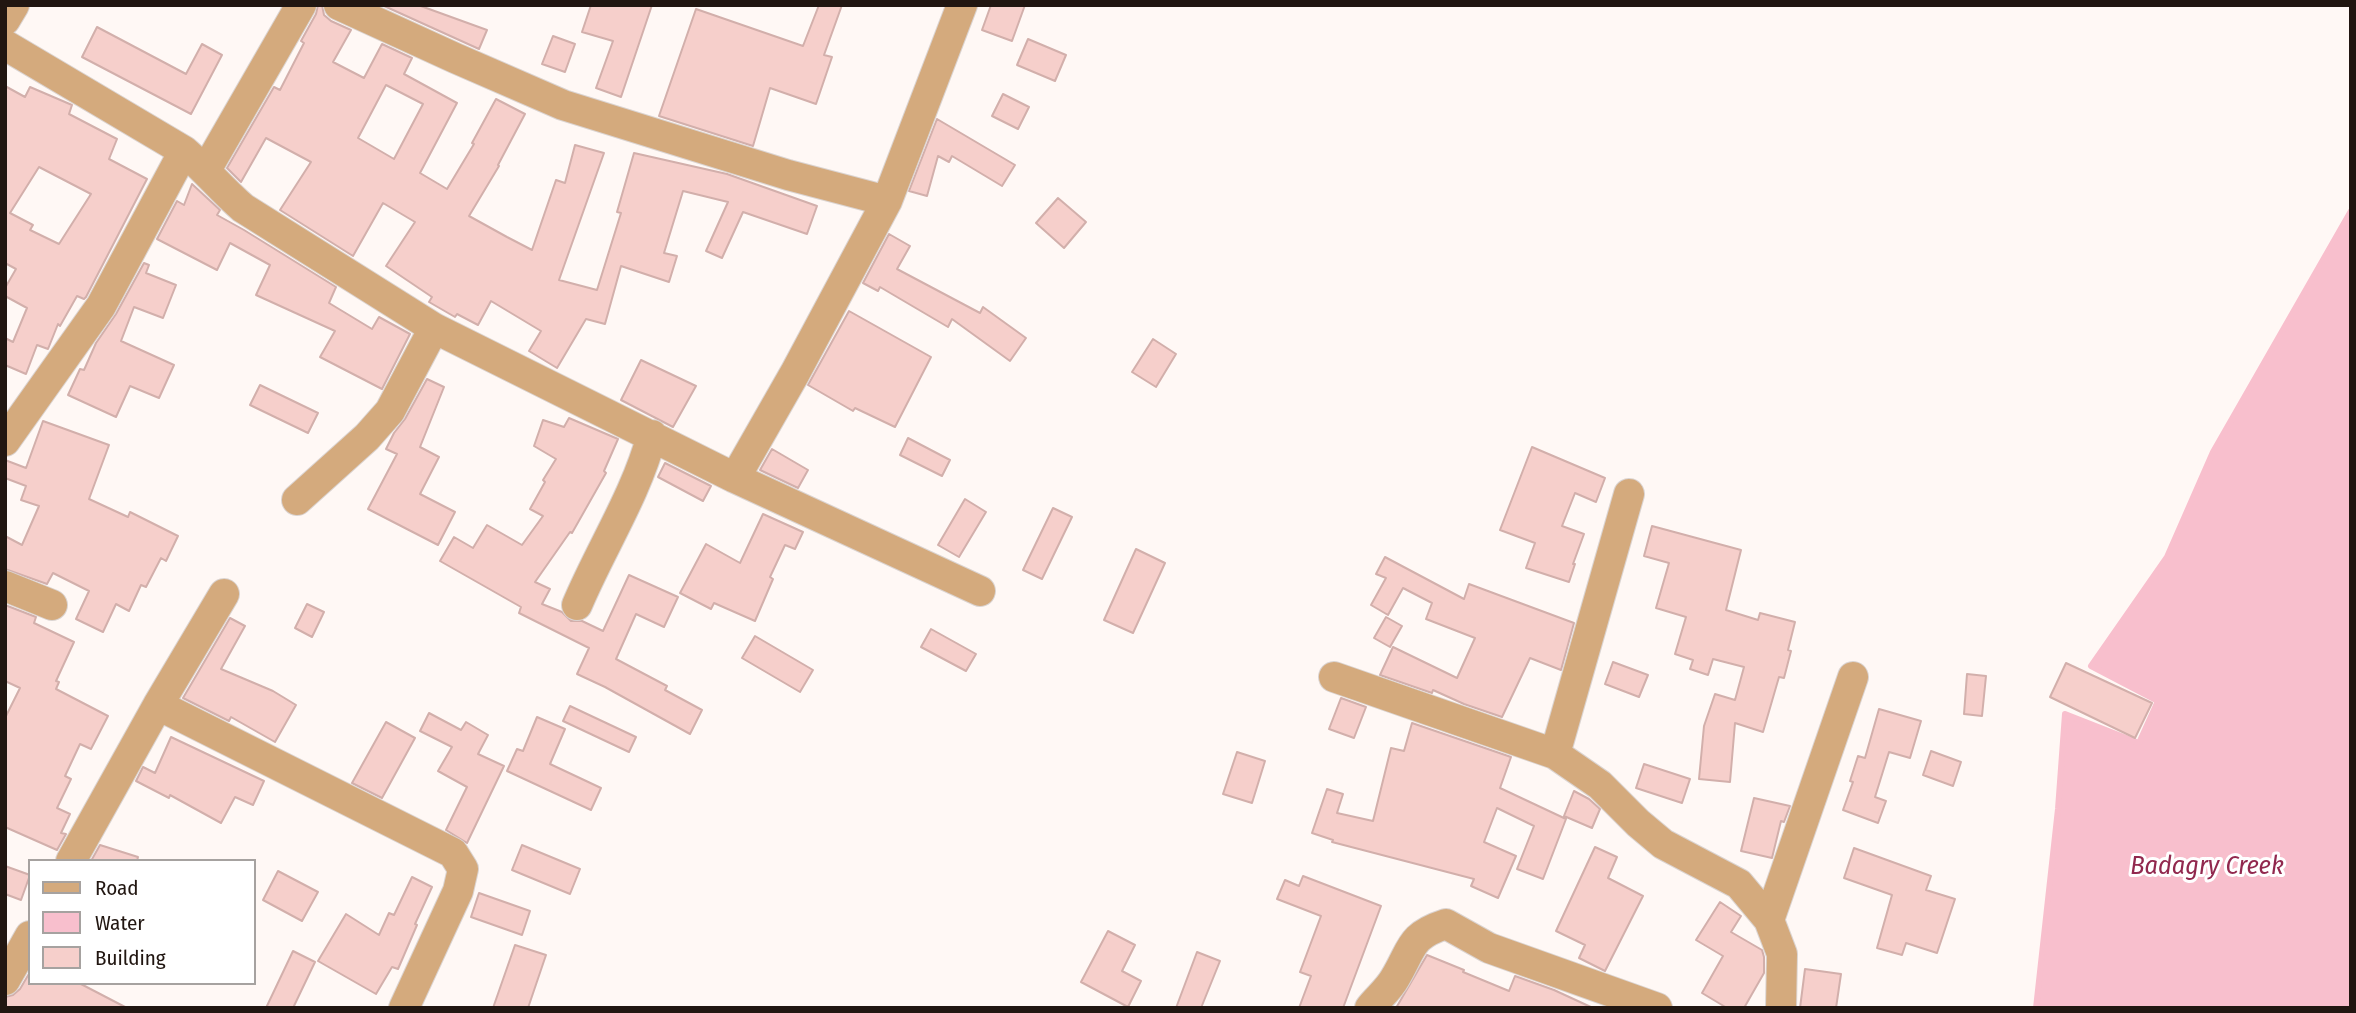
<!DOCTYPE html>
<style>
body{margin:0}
#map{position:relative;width:2356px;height:1013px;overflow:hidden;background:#fff8f5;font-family:"Fira Sans Condensed",sans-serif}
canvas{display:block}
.frame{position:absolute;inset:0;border:7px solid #211611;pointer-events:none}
.legend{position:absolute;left:28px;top:859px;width:228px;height:126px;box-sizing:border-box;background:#fff;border:2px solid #a6a2a0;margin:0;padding:9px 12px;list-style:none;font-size:21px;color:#211611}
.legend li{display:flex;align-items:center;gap:14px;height:35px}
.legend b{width:35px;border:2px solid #a6a2a0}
</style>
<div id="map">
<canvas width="2356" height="1013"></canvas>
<div class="frame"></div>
<ul class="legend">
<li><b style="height:9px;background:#d4aa7d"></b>Road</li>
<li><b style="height:19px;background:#f8bfcd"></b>Water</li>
<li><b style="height:19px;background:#f6cfcb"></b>Building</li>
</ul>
</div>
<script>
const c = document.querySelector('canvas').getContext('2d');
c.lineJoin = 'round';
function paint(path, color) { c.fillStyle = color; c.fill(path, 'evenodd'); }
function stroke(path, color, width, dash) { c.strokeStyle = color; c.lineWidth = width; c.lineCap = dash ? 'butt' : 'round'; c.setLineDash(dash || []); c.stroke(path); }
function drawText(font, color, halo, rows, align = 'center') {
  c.font = font + ' "Fira Sans Condensed",sans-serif'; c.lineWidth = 6; c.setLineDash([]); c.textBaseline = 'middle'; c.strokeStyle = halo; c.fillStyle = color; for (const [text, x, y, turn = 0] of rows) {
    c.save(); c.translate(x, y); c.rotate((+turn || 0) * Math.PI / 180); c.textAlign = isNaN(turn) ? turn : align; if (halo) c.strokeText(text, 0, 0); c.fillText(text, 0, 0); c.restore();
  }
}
paint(new Path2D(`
 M 2351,211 L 2351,1008 L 2036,1008 L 2058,809 L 2065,714 L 2139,743 L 2158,701 L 2091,666 L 2167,557 L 2213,452 Z`), '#f8bfcd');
stroke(new Path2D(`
 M 2036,1008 L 2058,809 L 2065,714 L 2139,743 L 2158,701 L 2091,666 L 2167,557 L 2213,452 L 2351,211`), '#f8bfcd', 6);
const building = new Path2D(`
 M 318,5 L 322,5 L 324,15 L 331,21 L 351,30 L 333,62 L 364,78 L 382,44 L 412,58 L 404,74 L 457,103 L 420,173 L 447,189 L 474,144 L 472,143 L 496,99 L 525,114 L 498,165 L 499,166 L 469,216 L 507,237 L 532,250 L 556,180 L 565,183 L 575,145 L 604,153 L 559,280 L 597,290 L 621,213 L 617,212 L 634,153 L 727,174 L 817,206 L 807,234 L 743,212 L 722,258 L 706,251 L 728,202 L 683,191 L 664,253 L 677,256 L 669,282 L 621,266 L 605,324 L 586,319 L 557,368 L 529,351 L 541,331 L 491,301 L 478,325 L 457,314 L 455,317 L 429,302 L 432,297 L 386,266 L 415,222 L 383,203 L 353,256 L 280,210 L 311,162 L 266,138 L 241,182 L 227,168 L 274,87 L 280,90 L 304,43 L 301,41 L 316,14 ZM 386,85 L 423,104 L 394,159 L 358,138 Z
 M 382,5 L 418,5 L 487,30 L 479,49 Z
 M 591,5 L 652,5 L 621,97 L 596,88 L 613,41 L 582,32 Z
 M 819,5 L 842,5 L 824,55 L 832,57 L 816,104 L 770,88 L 753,146 L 659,116 L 696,9 L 803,46 Z
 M 991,5 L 1025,5 L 1012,41 L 982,30 Z
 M 97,27 L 186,74 L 202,44 L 222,55 L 191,114 L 82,57 Z
 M 553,36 L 575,44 L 565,72 L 542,64 Z
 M 1028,39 L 1066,55 L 1055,81 L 1017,65 Z
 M 5,86 L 25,97 L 30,87 L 72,105 L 69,114 L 117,139 L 109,159 L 147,179 L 86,297 L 84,299 L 77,296 L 60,326 L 58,324 L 48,349 L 37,345 L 26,374 L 5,365 L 5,338 L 13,342 L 27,308 L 5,296 L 5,288 L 16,269 L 5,263 ZM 39,167 L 91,194 L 59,244 L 30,230 L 33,225 L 10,213 Z
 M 1003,94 L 1029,107 L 1018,129 L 992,116 Z
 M 937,119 L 1015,165 L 1002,186 L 952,156 L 949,162 L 938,156 L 927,196 L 909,191 Z
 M 192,184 L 220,210 L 217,215 L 244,230 L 336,287 L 329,303 L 372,329 L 379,317 L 410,334 L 382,389 L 320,357 L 335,331 L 256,295 L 270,265 L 230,243 L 217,270 L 157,239 L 177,201 L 184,205 Z
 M 1058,198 L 1086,222 L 1064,248 L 1036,223 Z
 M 889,234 L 910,246 L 897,269 L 980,313 L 983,307 L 1026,338 L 1010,361 L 952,319 L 948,327 L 880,287 L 878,291 L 863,283 Z
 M 144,263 L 149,265 L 146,273 L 176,285 L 163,318 L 134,307 L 121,341 L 174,365 L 159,398 L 130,386 L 116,417 L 68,395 L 80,369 L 84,370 L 96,343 L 116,314 Z
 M 849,311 L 931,357 L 895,427 L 855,408 L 853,411 L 808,385 Z
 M 1153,339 L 1176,354 L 1156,387 L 1132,372 Z
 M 641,360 L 696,386 L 673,427 L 621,400 Z
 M 427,379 L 444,387 L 420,447 L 439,457 L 420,494 L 455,512 L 438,545 L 368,509 L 397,454 L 386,449 L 394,433 L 405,419 Z
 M 260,385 L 318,413 L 308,433 L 250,405 Z
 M 569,418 L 618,439 L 604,471 L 606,473 L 572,533 L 570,532 L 535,582 L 550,589 L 542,604 L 562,612 L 571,621 L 582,621 L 603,631 L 629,575 L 678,597 L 664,627 L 636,614 L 616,659 L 667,686 L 665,690 L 702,710 L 690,734 L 605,687 L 577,674 L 589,648 L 519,613 L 521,607 L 440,561 L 454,537 L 473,548 L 487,525 L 522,545 L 543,516 L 530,509 L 545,482 L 543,480 L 556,459 L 534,446 L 543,420 L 564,427 Z
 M 43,421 L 109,445 L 89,499 L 128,517 L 130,512 L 178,536 L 166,561 L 161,558 L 146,587 L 141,585 L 129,611 L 116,604 L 103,632 L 76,619 L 89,591 L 53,573 L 47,584 L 5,569 L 5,536 L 22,545 L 39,506 L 21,500 L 26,486 L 5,478 L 5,460 L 26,468 Z
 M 908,438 L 950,460 L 942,476 L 900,455 Z
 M 1532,447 L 1605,478 L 1596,502 L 1575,493 L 1562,526 L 1584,534 L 1573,564 L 1575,564 L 1569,582 L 1526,568 L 1535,543 L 1500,530 Z
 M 772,449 L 808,470 L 798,488 L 760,470 Z
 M 665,463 L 711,486 L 703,501 L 658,477 Z
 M 965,499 L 986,512 L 959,557 L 938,545 Z
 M 1053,508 L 1072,517 L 1042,579 L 1023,570 Z
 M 763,514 L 803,532 L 795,549 L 785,545 L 770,577 L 773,579 L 755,621 L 714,603 L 711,609 L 680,593 L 706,544 L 740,563 Z
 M 1652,526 L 1741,550 L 1726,610 L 1758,620 L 1760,613 L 1795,622 L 1788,650 L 1791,651 L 1784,678 L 1779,677 L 1763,732 L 1735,723 L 1730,782 L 1699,779 L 1704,726 L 1715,694 L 1735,700 L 1744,667 L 1713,659 L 1708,675 L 1690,669 L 1693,660 L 1675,654 L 1686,617 L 1656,608 L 1669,563 L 1644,556 Z
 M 1136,549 L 1165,563 L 1133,633 L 1104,620 Z
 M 1385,557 L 1464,599 L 1469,584 L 1574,623 L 1561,670 L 1530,658 L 1502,717 L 1464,704 L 1433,690 L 1432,693 L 1380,675 L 1393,647 L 1457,678 L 1475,638 L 1426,619 L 1432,603 L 1403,588 L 1388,615 L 1371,605 L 1386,578 L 1376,574 Z
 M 307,604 L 324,612 L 312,637 L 295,628 Z
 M 5,605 L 36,617 L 34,623 L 74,642 L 56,681 L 59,682 L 56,689 L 108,716 L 91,749 L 80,744 L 65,776 L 71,779 L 57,808 L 70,814 L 61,833 L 66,834 L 57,850 L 5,827 L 5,718 L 20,688 L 5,681 Z
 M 1386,617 L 1402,626 L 1390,647 L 1374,638 Z
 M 230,618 L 245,626 L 221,669 L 273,691 L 296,705 L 275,742 L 231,717 L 229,721 L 183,698 Z
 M 931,629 L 976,654 L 966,671 L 921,647 Z
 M 755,636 L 813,670 L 800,692 L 742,658 Z
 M 1613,662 L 1648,675 L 1639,697 L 1605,684 Z
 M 2066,663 L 2152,703 L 2135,738 L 2050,697 Z
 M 1967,674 L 1986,676 L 1982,716 L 1964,714 Z
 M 1341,698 L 1366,707 L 1354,738 L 1329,729 Z
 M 570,706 L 636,737 L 629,752 L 563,721 Z
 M 1879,709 L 1921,721 L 1910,758 L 1889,752 L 1875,797 L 1886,801 L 1878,823 L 1843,810 L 1853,782 L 1850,781 L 1858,756 L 1865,758 Z
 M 429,713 L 461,730 L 466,722 L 488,735 L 478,754 L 504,766 L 467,843 L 446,830 L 467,787 L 438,771 L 452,747 L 420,731 Z
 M 537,717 L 565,729 L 550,764 L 601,788 L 591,810 L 507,771 L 517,749 L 523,751 Z
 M 386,722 L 415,738 L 382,798 L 352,783 Z
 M 1412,723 L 1511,757 L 1500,788 L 1566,819 L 1543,879 L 1517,869 L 1534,826 L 1497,808 L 1484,842 L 1516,856 L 1498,898 L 1471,886 L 1474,879 L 1332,842 L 1333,840 L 1312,833 L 1327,789 L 1343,794 L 1337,813 L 1373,821 L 1391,748 L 1404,751 Z
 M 171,737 L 264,781 L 253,805 L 235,797 L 221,823 L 170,795 L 169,798 L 136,781 L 143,767 L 155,773 Z
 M 1931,751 L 1961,762 L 1953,786 L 1923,775 Z
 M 1237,752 L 1265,761 L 1252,803 L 1223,794 Z
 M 1644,764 L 1690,779 L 1682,803 L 1636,788 Z
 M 1574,791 L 1589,799 L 1600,809 L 1592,828 L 1564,816 Z
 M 1754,798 L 1790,806 L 1784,822 L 1781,821 L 1772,858 L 1741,851 Z
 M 100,845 L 138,857 L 137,861 L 91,861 Z
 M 522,845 L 580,869 L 570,894 L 512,870 Z
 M 1595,847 L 1617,857 L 1608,878 L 1643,896 L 1605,971 L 1579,958 L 1585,945 L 1556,931 Z
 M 1854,848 L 1931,876 L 1926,890 L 1955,899 L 1937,953 L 1906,943 L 1902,955 L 1877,948 L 1892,895 L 1844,878 Z
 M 5,866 L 30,875 L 21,900 L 5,894 Z
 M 278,871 L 318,892 L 302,921 L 263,900 Z
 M 1303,876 L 1381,906 L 1343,1008 L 1299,1008 L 1311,976 L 1300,972 L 1321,916 L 1277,899 L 1285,880 L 1299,886 Z
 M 412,877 L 432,887 L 415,924 L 417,925 L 398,969 L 392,967 L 376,994 L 318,961 L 346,914 L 379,935 L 389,913 L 394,915 Z
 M 479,893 L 530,911 L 522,935 L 471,917 Z
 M 1720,902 L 1741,916 L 1731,932 L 1762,950 L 1764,957 L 1764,973 L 1744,1008 L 1727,1008 L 1702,993 L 1723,956 L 1696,940 Z
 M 1108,931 L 1135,945 L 1122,971 L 1141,981 L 1128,1007 L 1081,982 Z
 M 515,945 L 546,955 L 528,1008 L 493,1008 Z
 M 293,951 L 315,962 L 293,1008 L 266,1008 Z
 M 1197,952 L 1220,961 L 1201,1008 L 1176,1008 Z
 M 1427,955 L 1464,970 L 1463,972 L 1509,991 L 1515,976 L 1554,990 L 1593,1008 L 1396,1008 Z
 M 1805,969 L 1841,974 L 1836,1008 L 1800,1008 Z
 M 30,972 L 30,983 L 79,983 L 127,1008 L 5,1008 L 5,997 L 13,995 L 20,989 Z`);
paint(building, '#f6cfcb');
stroke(building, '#d2afab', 2);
const minor = new Path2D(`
 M 339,5 L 455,58 L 563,105 L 788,175 L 887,201
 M 5,20 L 14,5
 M 5,45 L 184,151 C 205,169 222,190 243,208 L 434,328 L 735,478 L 980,591
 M 206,170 L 301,5
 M 5,441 L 101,306 L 184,151
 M 735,478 L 795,373 L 887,201 L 962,5
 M 297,500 L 367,437 L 390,411 L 434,328
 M 5,586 L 52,605
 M 577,605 C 601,548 636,495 652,435
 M 1334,677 L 1555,754 L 1600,785 L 1638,823 L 1663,844 L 1739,884 L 1769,920 L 1782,954 L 1781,1008
 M 158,705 L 453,853 L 463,869 L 458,891 L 404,1008
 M 1555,754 L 1629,494
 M 71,861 L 158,705 L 224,594
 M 1769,920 L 1853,677
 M 5,980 L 30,936
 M 1370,1008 C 1378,998 1389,989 1395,978 C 1413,948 1409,936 1446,924 L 1489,948 L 1657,1008`);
stroke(minor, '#dbd4d1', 32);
stroke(minor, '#d4aa7d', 30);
drawText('italic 26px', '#91284e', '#fff', [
 ["Badagry Creek",2207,867]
]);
</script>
